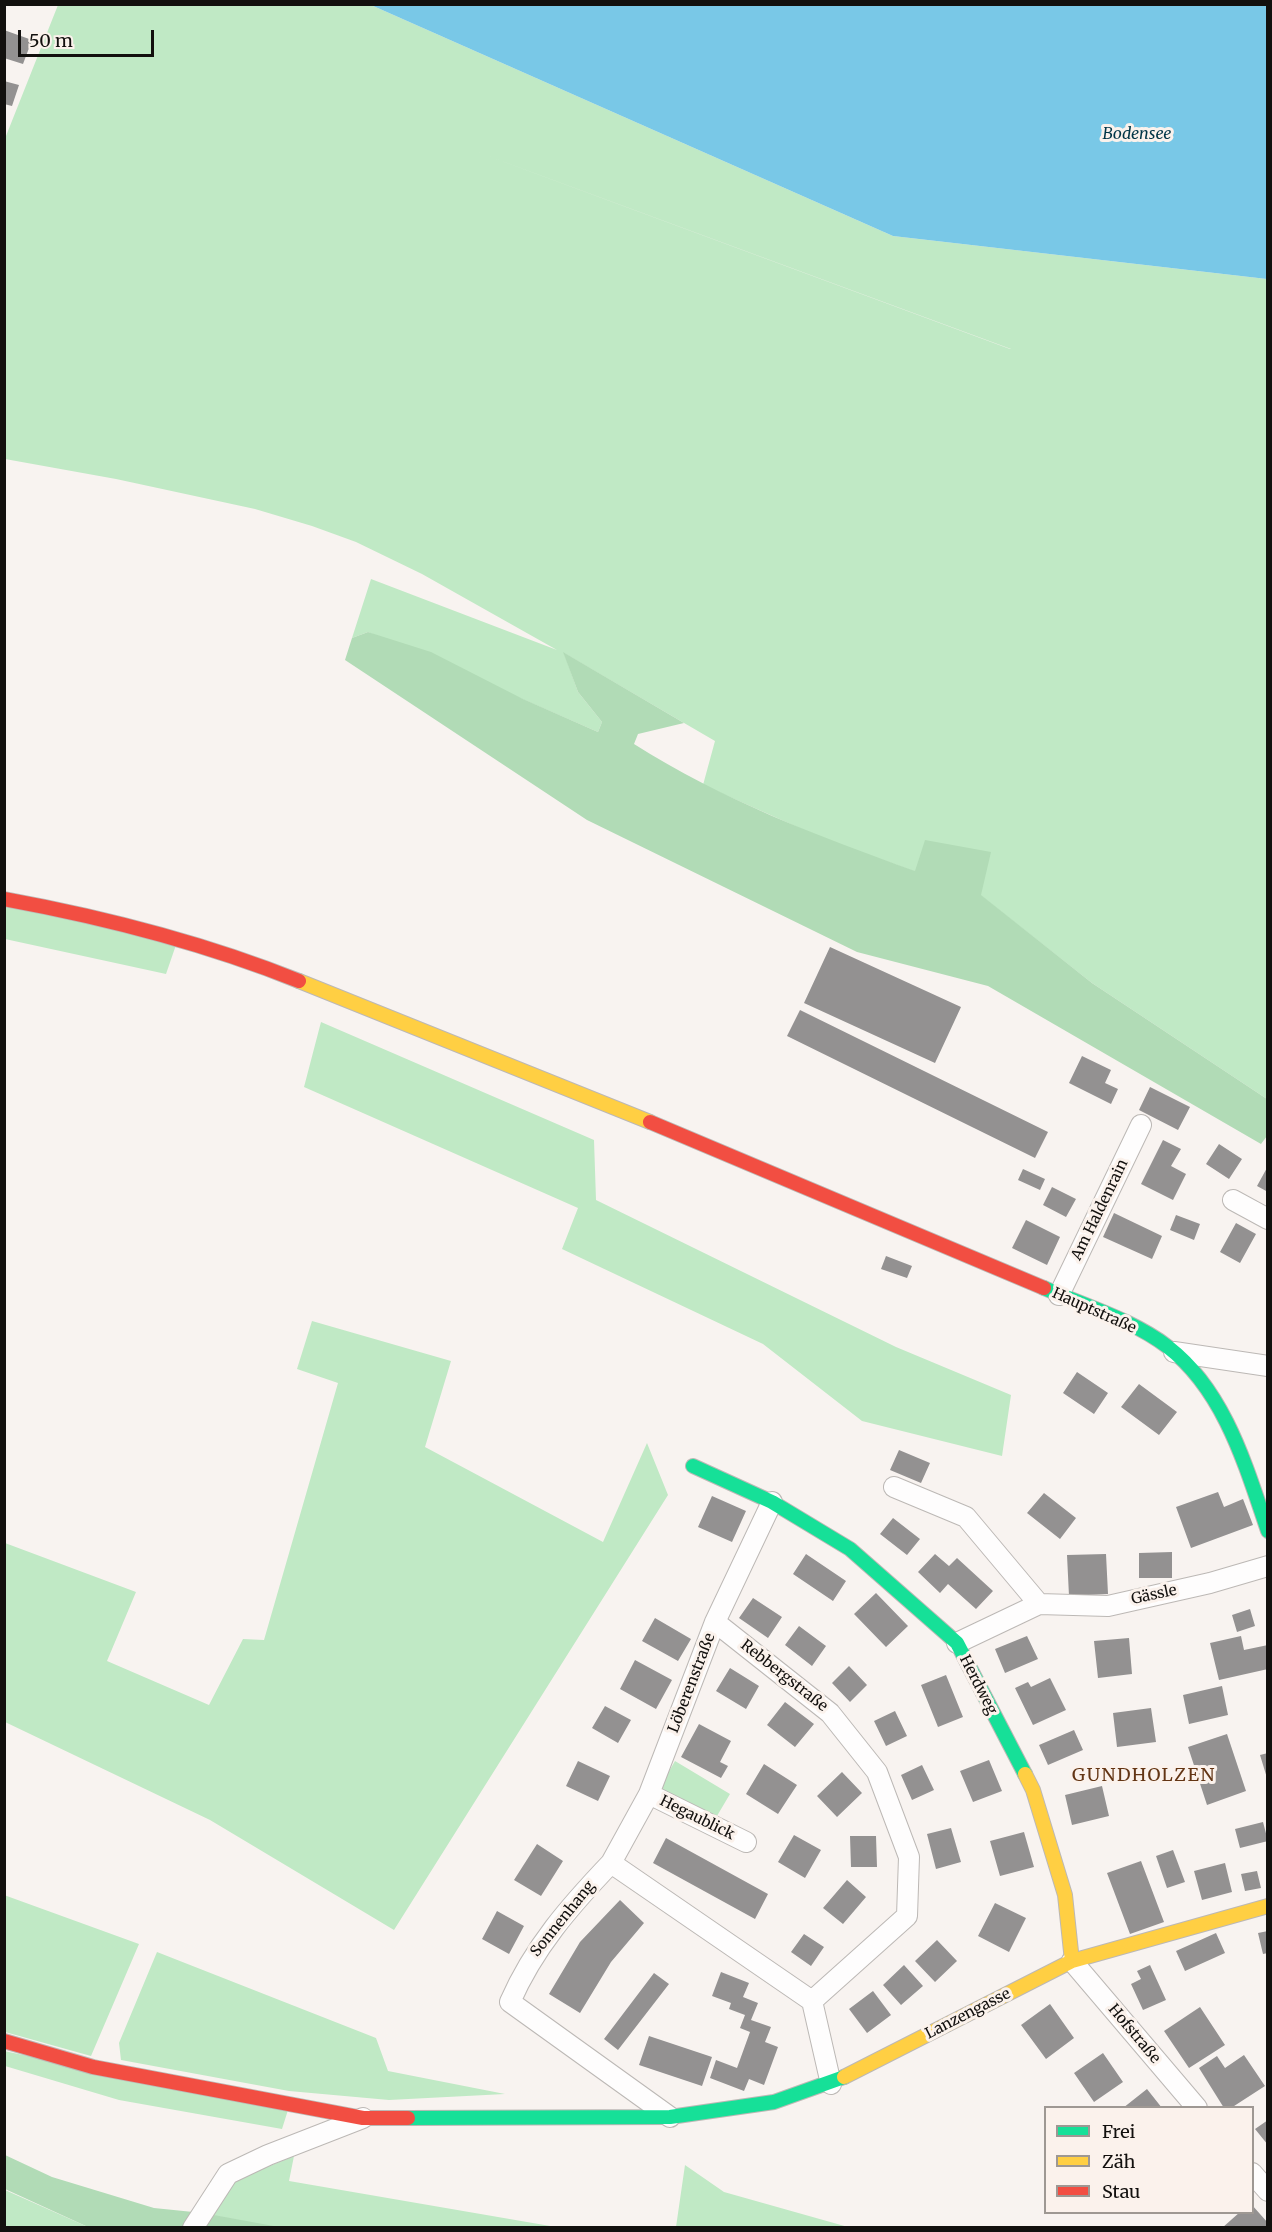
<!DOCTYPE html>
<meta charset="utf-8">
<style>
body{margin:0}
#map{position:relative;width:1272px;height:2232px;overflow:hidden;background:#f8f3f0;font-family:Merriweather,serif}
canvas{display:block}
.frame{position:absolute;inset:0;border:6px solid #12100e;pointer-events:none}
.legend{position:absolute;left:1044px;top:2106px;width:210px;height:108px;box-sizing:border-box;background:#fbf2ec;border:2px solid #9e9893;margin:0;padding:8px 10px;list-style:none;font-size:18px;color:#12100e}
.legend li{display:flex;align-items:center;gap:12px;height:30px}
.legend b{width:30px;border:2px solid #9e9893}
.scale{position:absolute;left:18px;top:30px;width:136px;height:27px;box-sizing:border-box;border:3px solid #12100e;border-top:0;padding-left:8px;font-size:18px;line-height:21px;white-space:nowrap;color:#12100e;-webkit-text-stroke:4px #fbf2ec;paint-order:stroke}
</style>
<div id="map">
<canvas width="1272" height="2232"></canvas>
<div class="frame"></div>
<ul class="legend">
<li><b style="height:8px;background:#16e098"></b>Frei</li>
<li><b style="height:8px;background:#ffcf43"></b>Zäh</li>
<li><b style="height:8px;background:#f24e42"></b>Stau</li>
</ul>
<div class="scale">50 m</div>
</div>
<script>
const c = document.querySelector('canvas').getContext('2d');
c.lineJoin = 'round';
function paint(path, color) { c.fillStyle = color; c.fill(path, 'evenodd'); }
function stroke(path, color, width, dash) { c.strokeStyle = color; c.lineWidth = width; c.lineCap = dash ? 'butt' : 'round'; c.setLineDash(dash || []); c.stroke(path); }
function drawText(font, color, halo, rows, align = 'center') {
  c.font = font + ' Merriweather,serif'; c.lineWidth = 6; c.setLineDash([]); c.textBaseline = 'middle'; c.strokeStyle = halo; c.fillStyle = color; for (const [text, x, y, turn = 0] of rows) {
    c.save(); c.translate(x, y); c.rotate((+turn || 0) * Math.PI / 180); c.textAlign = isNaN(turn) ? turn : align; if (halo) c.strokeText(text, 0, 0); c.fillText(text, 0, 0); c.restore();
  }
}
paint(new Path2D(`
 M 58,5 L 371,5 L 893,236 L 1267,279 L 1267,1099 L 1092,983 L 980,895 L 822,838 L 703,785 L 715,741 L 564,653 L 578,692 L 602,722 L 598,732 L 368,632 L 352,638 L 371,579 L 557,650 L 422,574 L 356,542 L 312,526 L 255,509 L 116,479 L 5,459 L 4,141 ZM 461,146 L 1010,349 L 1011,349 Z
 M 4,899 L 177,942 L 166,974 L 5,939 Z
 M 321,1022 L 594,1140 L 596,1200 L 896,1347 L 1011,1395 L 1002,1456 L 862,1421 L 763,1344 L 562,1249 L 578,1208 L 304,1087 Z
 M 312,1321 L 451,1361 L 425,1447 L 603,1542 L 647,1443 L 668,1495 L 394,1930 L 210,1820 L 5,1722 L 5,1543 L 136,1592 L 107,1661 L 209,1705 L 243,1639 L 264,1640 L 338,1383 L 297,1369 Z
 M 675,1761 L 730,1794 L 714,1821 L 657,1792 Z
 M 4,1895 L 139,1944 L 91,2056 L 5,2032 Z
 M 157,1952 L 376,2038 L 388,2071 L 505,2094 L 389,2100 L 289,2091 L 121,2060 L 119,2043 Z
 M 4,2051 L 288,2110 L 282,2129 L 119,2100 L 5,2066 Z
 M 294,2156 L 289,2181 L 556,2227 L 279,2228 L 211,2215 L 235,2180 Z
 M 685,2165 L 724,2192 L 848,2227 L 676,2227 Z
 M 5,2190 L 88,2227 L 5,2227 Z`), '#c0e9c5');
paint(new Path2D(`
 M 368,632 L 431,652 L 523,699 L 598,732 L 602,722 L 578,692 L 563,652 L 684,723 L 638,734 L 634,744 C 722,800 818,836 915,871 L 925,840 L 991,852 L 981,895 L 1092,983 L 1267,1099 L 1267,1136 L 1261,1144 L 988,986 L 857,952 L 587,820 L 345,660 L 352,638 Z
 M 5,2155 L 52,2177 L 154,2208 L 203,2213 L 279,2227 L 88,2227 L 5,2189 Z`), '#b1dbb6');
paint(new Path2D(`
 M 371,5 L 1267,5 L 1267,279 L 893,236 Z`), '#79c8e7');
paint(new Path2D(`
 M 4,30 L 32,40 L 23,64 L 4,58 Z
 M 4,81 L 19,85 L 12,106 L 4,104 Z
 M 830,947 L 961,1007 L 935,1063 L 804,1003 Z
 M 800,1010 L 1048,1132 L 1035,1158 L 787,1036 Z
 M 1082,1056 L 1111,1070 L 1105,1083 L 1118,1089 L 1111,1104 L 1069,1083 Z
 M 1150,1087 L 1190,1107 L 1178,1130 L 1139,1110 Z
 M 1163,1140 L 1181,1149 L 1171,1166 L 1186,1174 L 1173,1200 L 1141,1184 Z
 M 1219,1144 L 1242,1159 L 1229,1179 L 1206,1164 Z
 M 1268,1166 L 1268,1192 L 1257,1186 Z
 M 1023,1169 L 1045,1179 L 1040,1190 L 1018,1180 Z
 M 1052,1187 L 1076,1199 L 1066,1217 L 1043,1205 Z
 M 1114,1213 L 1162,1236 L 1152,1259 L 1103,1237 Z
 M 1176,1215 L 1200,1224 L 1194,1240 L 1170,1230 Z
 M 1026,1220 L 1060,1237 L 1047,1265 L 1012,1248 Z
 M 1236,1223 L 1256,1234 L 1240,1263 L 1220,1252 Z
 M 886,1256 L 912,1266 L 907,1278 L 881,1269 Z
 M 1077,1372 L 1108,1393 L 1094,1414 L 1063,1393 Z
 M 1139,1384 L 1177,1412 L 1159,1435 L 1121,1407 Z
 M 899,1450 L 930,1463 L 921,1483 L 890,1470 Z
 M 1218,1492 L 1224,1507 L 1243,1499 L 1253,1525 L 1191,1548 L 1176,1507 Z
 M 1044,1493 L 1076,1518 L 1060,1539 L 1027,1513 Z
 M 712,1496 L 746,1511 L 732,1542 L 698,1527 Z
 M 893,1518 L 920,1539 L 907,1555 L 880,1534 Z
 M 1172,1552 L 1172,1578 L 1139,1578 L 1139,1553 Z
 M 806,1554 L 846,1581 L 833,1601 L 793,1574 Z
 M 935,1554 L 949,1566 L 957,1558 L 993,1591 L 976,1609 L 948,1584 L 940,1593 L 918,1572 Z
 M 1106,1554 L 1108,1594 L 1069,1596 L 1067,1555 Z
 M 876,1593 L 908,1626 L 886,1647 L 854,1614 Z
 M 753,1598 L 782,1617 L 768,1638 L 739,1618 Z
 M 1250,1609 L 1255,1626 L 1237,1632 L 1232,1615 Z
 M 655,1618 L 691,1639 L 678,1661 L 642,1641 Z
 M 799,1626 L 826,1646 L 812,1666 L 785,1645 Z
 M 1027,1636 L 1038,1659 L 1005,1673 L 995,1649 Z
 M 1241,1636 L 1244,1650 L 1268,1645 L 1268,1669 L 1219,1680 L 1210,1643 Z
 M 1129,1638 L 1132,1674 L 1098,1678 L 1094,1641 Z
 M 635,1660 L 672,1680 L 656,1709 L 620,1689 Z
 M 849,1666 L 867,1685 L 850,1702 L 832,1683 Z
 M 730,1668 L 759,1686 L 746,1709 L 716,1691 Z
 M 946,1675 L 963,1717 L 938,1727 L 921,1685 Z
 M 1050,1678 L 1066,1710 L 1033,1725 L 1015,1688 L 1028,1682 L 1031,1687 Z
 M 1222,1686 L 1228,1715 L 1189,1724 L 1183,1695 Z
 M 785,1702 L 814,1724 L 795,1747 L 767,1725 Z
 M 605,1706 L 631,1720 L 618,1743 L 592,1728 Z
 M 1151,1708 L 1156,1742 L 1117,1747 L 1113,1713 Z
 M 895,1711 L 907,1736 L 886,1746 L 874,1721 Z
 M 699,1724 L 731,1741 L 720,1762 L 728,1766 L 721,1778 L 681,1757 Z
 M 1074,1730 L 1083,1750 L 1048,1765 L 1039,1745 Z
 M 1227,1734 L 1246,1791 L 1207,1805 L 1188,1747 Z
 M 1268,1753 L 1268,1778 L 1267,1778 L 1260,1755 Z
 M 989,1760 L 1002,1791 L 973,1802 L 960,1771 Z
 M 578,1761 L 610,1776 L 598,1801 L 566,1786 Z
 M 764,1764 L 797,1785 L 778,1814 L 746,1794 Z
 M 922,1765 L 934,1790 L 912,1800 L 901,1775 Z
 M 842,1772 L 862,1793 L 837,1817 L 817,1796 Z
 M 1102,1786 L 1109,1816 L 1072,1825 L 1065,1795 Z
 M 1263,1822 L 1268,1841 L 1240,1848 L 1235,1829 Z
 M 951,1828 L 961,1862 L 936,1869 L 927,1834 Z
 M 1024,1832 L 1034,1867 L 1000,1876 L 990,1841 Z
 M 794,1835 L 821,1850 L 805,1878 L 778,1862 Z
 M 850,1836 L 876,1836 L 877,1867 L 851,1867 Z
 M 666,1838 L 768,1894 L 755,1919 L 653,1863 Z
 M 537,1844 L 563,1861 L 541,1896 L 514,1880 Z
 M 1173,1850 L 1185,1882 L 1167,1888 L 1156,1856 Z
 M 1141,1861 L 1164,1922 L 1130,1934 L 1107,1873 Z
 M 1225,1863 L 1232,1892 L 1202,1900 L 1194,1871 Z
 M 1257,1871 L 1261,1888 L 1245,1891 L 1241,1874 Z
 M 847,1880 L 866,1897 L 843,1924 L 823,1908 Z
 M 620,1900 L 644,1923 L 611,1962 L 580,2013 L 549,1994 L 580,1942 Z
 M 995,1903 L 1026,1918 L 1009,1952 L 978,1936 Z
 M 497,1911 L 524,1926 L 509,1954 L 482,1939 Z
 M 1268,1931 L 1268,1953 L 1263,1954 L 1258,1933 Z
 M 1216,1933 L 1225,1953 L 1185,1971 L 1176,1951 Z
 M 804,1934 L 824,1947 L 811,1966 L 791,1952 Z
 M 937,1940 L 957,1961 L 935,1982 L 915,1961 Z
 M 904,1965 L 923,1986 L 901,2005 L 883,1985 Z
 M 1150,1965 L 1166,2000 L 1143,2010 L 1131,1984 L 1141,1979 L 1137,1971 Z
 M 721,1972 L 749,1983 L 743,1997 L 758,2003 L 751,2020 L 771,2027 L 765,2042 L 778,2047 L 764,2085 L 749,2079 L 744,2091 L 710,2078 L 716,2060 L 737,2068 L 750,2032 L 740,2028 L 745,2015 L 729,2009 L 731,2003 L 712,1996 Z
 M 654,1973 L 669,1984 L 618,2050 L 604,2039 Z
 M 873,1991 L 891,2015 L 867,2033 L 849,2009 Z
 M 1050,2004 L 1074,2038 L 1046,2059 L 1021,2025 Z
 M 1200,2007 L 1225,2045 L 1189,2068 L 1164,2031 Z
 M 649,2036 L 712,2057 L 702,2086 L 639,2065 Z
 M 1103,2053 L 1123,2082 L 1094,2102 L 1074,2073 Z
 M 1244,2055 L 1265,2086 L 1231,2108 L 1224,2108 L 1199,2068 L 1217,2056 L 1225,2068 Z
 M 1147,2089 L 1162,2108 L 1123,2108 Z
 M 1268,2120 L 1268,2145 L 1255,2129 Z
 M 1252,2205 L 1268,2223 L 1268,2228 L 1222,2228 L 1240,2212 L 1252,2212 Z`), '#939191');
const street = new Path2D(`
 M 1233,1200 L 1268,1219
 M 1059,1295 L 1141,1125
 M 1174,1352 L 1268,1366
 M 894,1487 L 966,1517 L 1039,1604
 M 715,1622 L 830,1713 L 877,1772 L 909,1857 L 907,1916 L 812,2001
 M 957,1643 L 1039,1604 L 1108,1606 L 1210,1583 L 1268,1566
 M 649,1794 L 746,1842
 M 611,1863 L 649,1794 L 715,1622 L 772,1502
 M 1072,1961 L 1197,2108
 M 670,2117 L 510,2002 C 534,1947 570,1906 611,1863 L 812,2001 L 831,2084
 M 1252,2173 L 1268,2191
 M 193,2228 L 228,2174 L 268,2155 L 363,2118`);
const fast = new Path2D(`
 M 1044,1288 C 1085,1306 1133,1320 1168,1347 C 1225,1391 1246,1467 1268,1531
 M 693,1466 L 772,1502 L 850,1549 L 957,1643 L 1025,1774
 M 408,2118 L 670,2117 L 774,2102 L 844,2077`);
const slow = new Path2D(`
 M 299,981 L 650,1122
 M 1025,1774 L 1033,1790 L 1065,1895 L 1072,1961
 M 844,2077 L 1072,1961 L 1268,1906`);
const jam = new Path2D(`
 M 4,899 C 102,917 207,944 299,981
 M 650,1122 L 1044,1288
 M 4,2041 L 93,2067 L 363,2118 L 408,2118`);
stroke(street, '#bcb8b5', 22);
stroke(fast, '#bcb8b5', 16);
stroke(slow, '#bcb8b5', 16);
stroke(jam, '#bcb8b5', 16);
stroke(street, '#fefdfd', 20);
stroke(fast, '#16e098', 14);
stroke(slow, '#ffcf43', 14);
stroke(jam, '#f24e42', 14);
drawText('15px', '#12100e', '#fbf2ec', [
 ["Am Haldenrain",1100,1210,-64],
 ["Hauptstraße",1094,1311,24],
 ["Gässle",1154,1595,-12],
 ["Rebbergstraße",784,1676,38],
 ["Löberenstraße",692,1683,-69],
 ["Herdweg",978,1685,63],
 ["Hegaublick",697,1818,26],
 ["Sonnenhang",563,1919,-51],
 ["Lanzengasse",968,2014,-27],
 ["Hofstraße",1134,2034,50]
]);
drawText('italic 16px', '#003547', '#fbf2ec', [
 ["Bodensee",1137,134]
]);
c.letterSpacing = '1.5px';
drawText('18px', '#633514', '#fbf2ec', [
 ["GUNDHOLZEN",1144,1776]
]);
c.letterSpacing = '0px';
</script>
